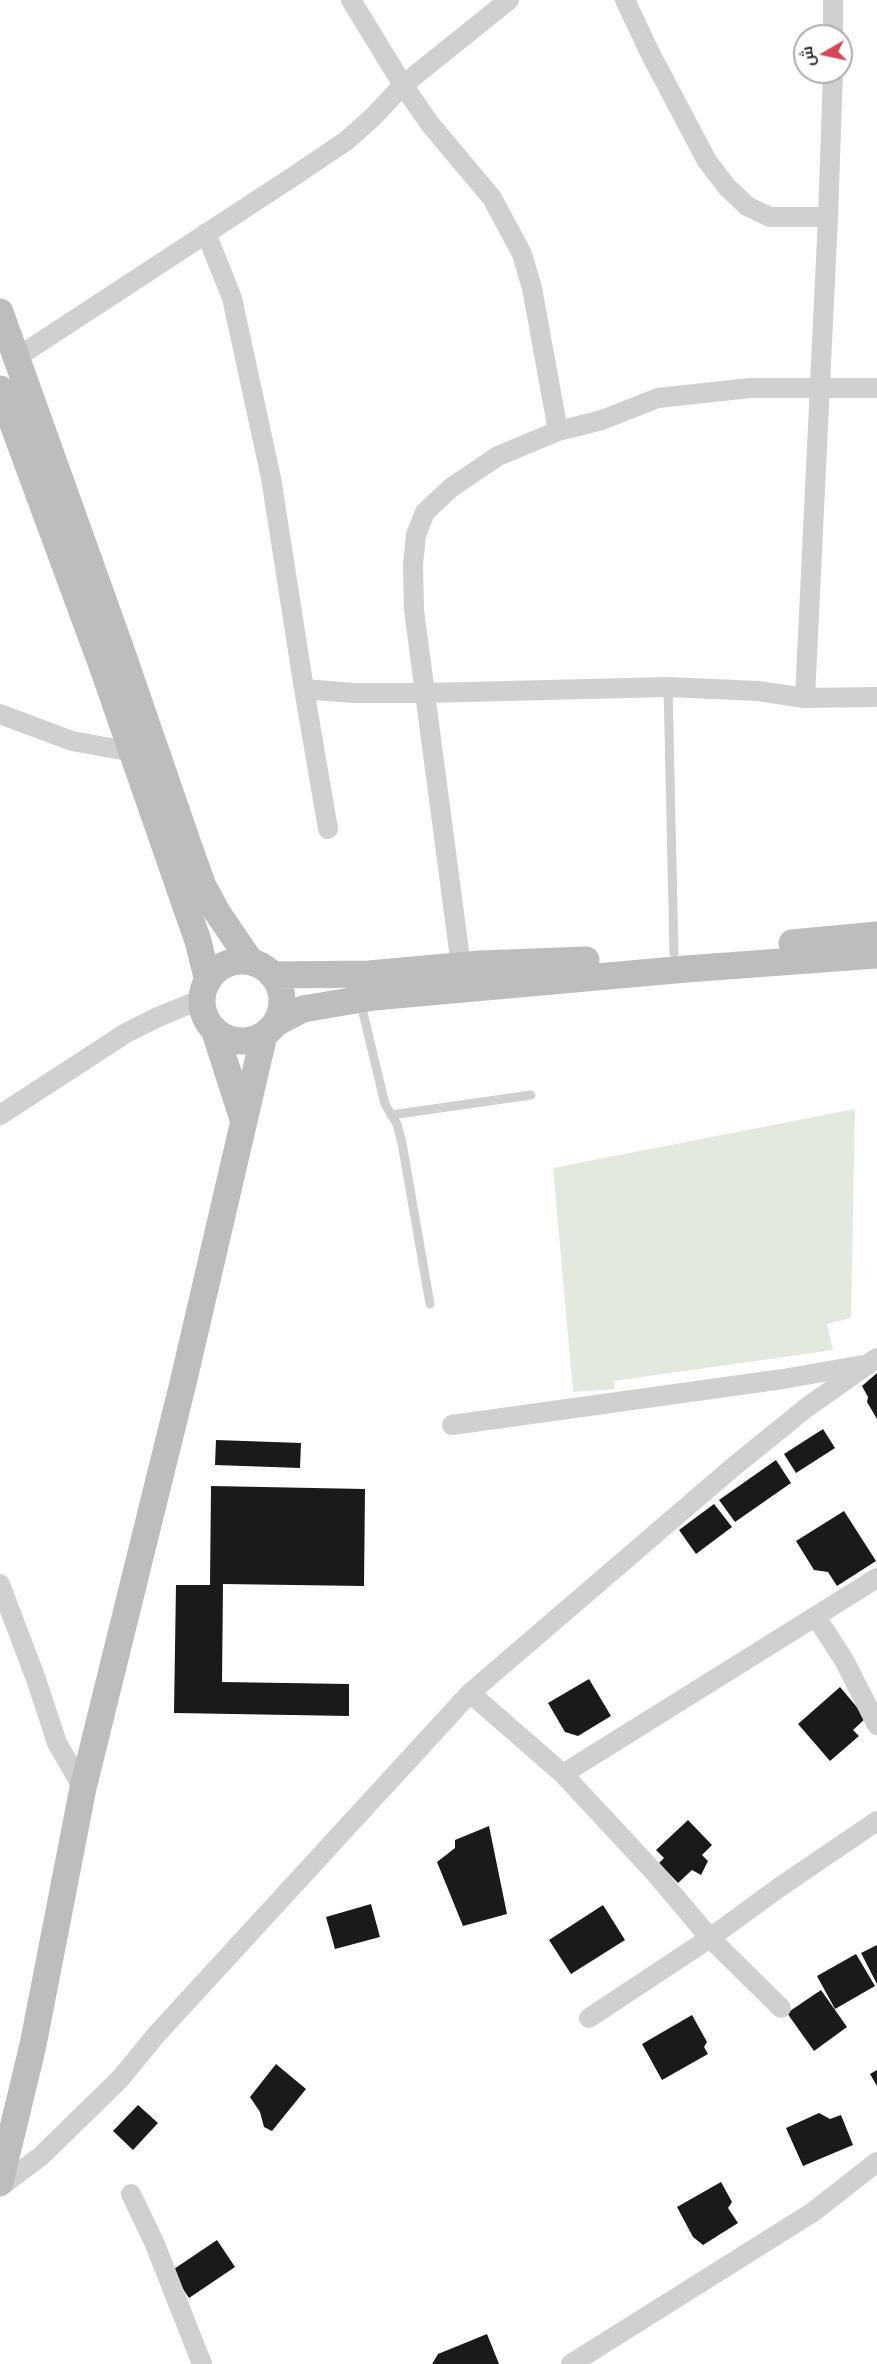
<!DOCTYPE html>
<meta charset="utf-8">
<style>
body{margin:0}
#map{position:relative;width:877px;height:2364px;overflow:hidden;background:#fff;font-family:Ubuntu,Cairo,sans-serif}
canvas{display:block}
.north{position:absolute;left:793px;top:24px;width:60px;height:60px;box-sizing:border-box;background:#fff;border:2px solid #adadad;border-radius:50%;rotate:261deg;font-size:16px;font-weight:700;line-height:24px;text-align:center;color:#333}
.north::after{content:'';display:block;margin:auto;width:21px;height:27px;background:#d64857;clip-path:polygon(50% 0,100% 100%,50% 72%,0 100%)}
</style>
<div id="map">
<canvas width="877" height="2364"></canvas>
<div class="north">ش</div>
</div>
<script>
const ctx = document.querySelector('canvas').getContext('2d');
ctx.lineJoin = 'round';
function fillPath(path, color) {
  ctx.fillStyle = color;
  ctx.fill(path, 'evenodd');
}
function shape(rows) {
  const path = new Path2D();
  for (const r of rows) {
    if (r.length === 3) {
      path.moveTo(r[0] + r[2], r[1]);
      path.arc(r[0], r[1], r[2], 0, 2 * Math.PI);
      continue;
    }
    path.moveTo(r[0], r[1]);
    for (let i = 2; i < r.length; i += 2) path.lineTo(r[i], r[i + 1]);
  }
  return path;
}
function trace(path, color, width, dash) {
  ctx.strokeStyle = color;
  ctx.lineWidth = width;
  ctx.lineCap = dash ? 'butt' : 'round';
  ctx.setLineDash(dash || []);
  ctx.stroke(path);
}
fillPath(shape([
 [855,1109,851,1318,827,1324,833,1350,614,1381,615,1389,573,1392,553,1168]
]), '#e3e9dd');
fillPath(shape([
 [877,1373,877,1419,867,1402,868,1397,862,1386],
 [823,1429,835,1448,796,1473,784,1454],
 [216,1440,301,1443,300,1468,215,1465],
 [776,1460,791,1483,735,1522,719,1500],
 [211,1486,365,1489,364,1586,223,1584,222,1682,349,1684,349,1716,174,1713,176,1585,210,1585],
 [714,1504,732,1527,696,1554,679,1530],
 [844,1511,876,1561,837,1586,828,1572,814,1570,796,1541],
 [589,1679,611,1716,578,1736,565,1732,548,1703],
 [840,1687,866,1718,853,1730,859,1736,830,1761,798,1724],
 [688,1820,712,1845,702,1855,708,1861,701,1875,692,1870,678,1883,659,1863,664,1858,656,1850],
 [489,1826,507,1914,463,1926,437,1862,455,1848,455,1840],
 [371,1904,380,1937,335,1949,326,1917],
 [603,1905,625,1940,571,1974,549,1940],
 [877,1945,877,1984,861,1953],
 [856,1954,875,1986,835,2009,817,1976],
 [821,1990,847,2027,814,2051,787,2013],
 [692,2015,707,2042,704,2047,708,2054,662,2080,642,2044],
 [276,2064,306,2089,272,2131,264,2127,260,2112,250,2097],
 [877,2070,877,2086,870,2074],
 [138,2105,158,2123,133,2150,113,2131],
 [819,2113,830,2119,841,2115,853,2145,803,2166,786,2128],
 [721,2182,732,2202,728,2208,738,2223,703,2245,693,2237,677,2207],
 [217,2240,235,2267,189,2298,171,2271],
 [487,2334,499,2364,432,2364,438,2354]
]), '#1a1a1a');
trace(shape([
 [668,687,674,953],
 [360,1000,385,1104,397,1124,402,1143,430,1304],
 [391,1115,531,1095]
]), '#d0d0d0', 9);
trace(shape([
 [509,0,403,85,430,124,492,198,522,254,532,288,558,431],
 [625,0,650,53,707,161,727,187,747,206,770,217,828,217],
 [833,0,833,36],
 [206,233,232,298,271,478,304,689,328,829],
 [16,358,288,180,346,141,373,117,403,85,351,0],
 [304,689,353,693,426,693,668,687,758,691,805,698,877,697],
 [805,698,828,217,833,72],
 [0,714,72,741,133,752],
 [461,966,414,610,413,565,416,535,425,512,452,487,498,456,558,431,602,420,658,398,750,388,877,388],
 [0,1115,126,1033,158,1017,202,999],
 [452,1425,783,1379,863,1365],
 [0,1584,36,1679,57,1743,83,1788],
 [816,1617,844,1660,877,1725],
 [470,1693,563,1774,655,1873,710,1938,781,2008],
 [563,1774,877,1578],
 [589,2018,710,1938,777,1889,877,1821],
 [0,2187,41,2156,120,2079,156,2035,470,1693,732,1468,806,1408,877,1358],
 [131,2194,154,2242,202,2364],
 [571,2364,813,2212,877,2162]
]), '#d0d0d0', 20);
trace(shape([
 [0,312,120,647,190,850,203,886,217,912,251,962],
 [0,389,103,668,198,941,208,981],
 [792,943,877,935],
 [242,1001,40],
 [272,975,369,974,480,964,586,960],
 [276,1023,303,1009,374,997,686,969,877,955],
 [214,1029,243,1119],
 [0,2182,33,2045,83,1788,183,1383,264,1035]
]), '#bdbdbd', 27);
</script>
